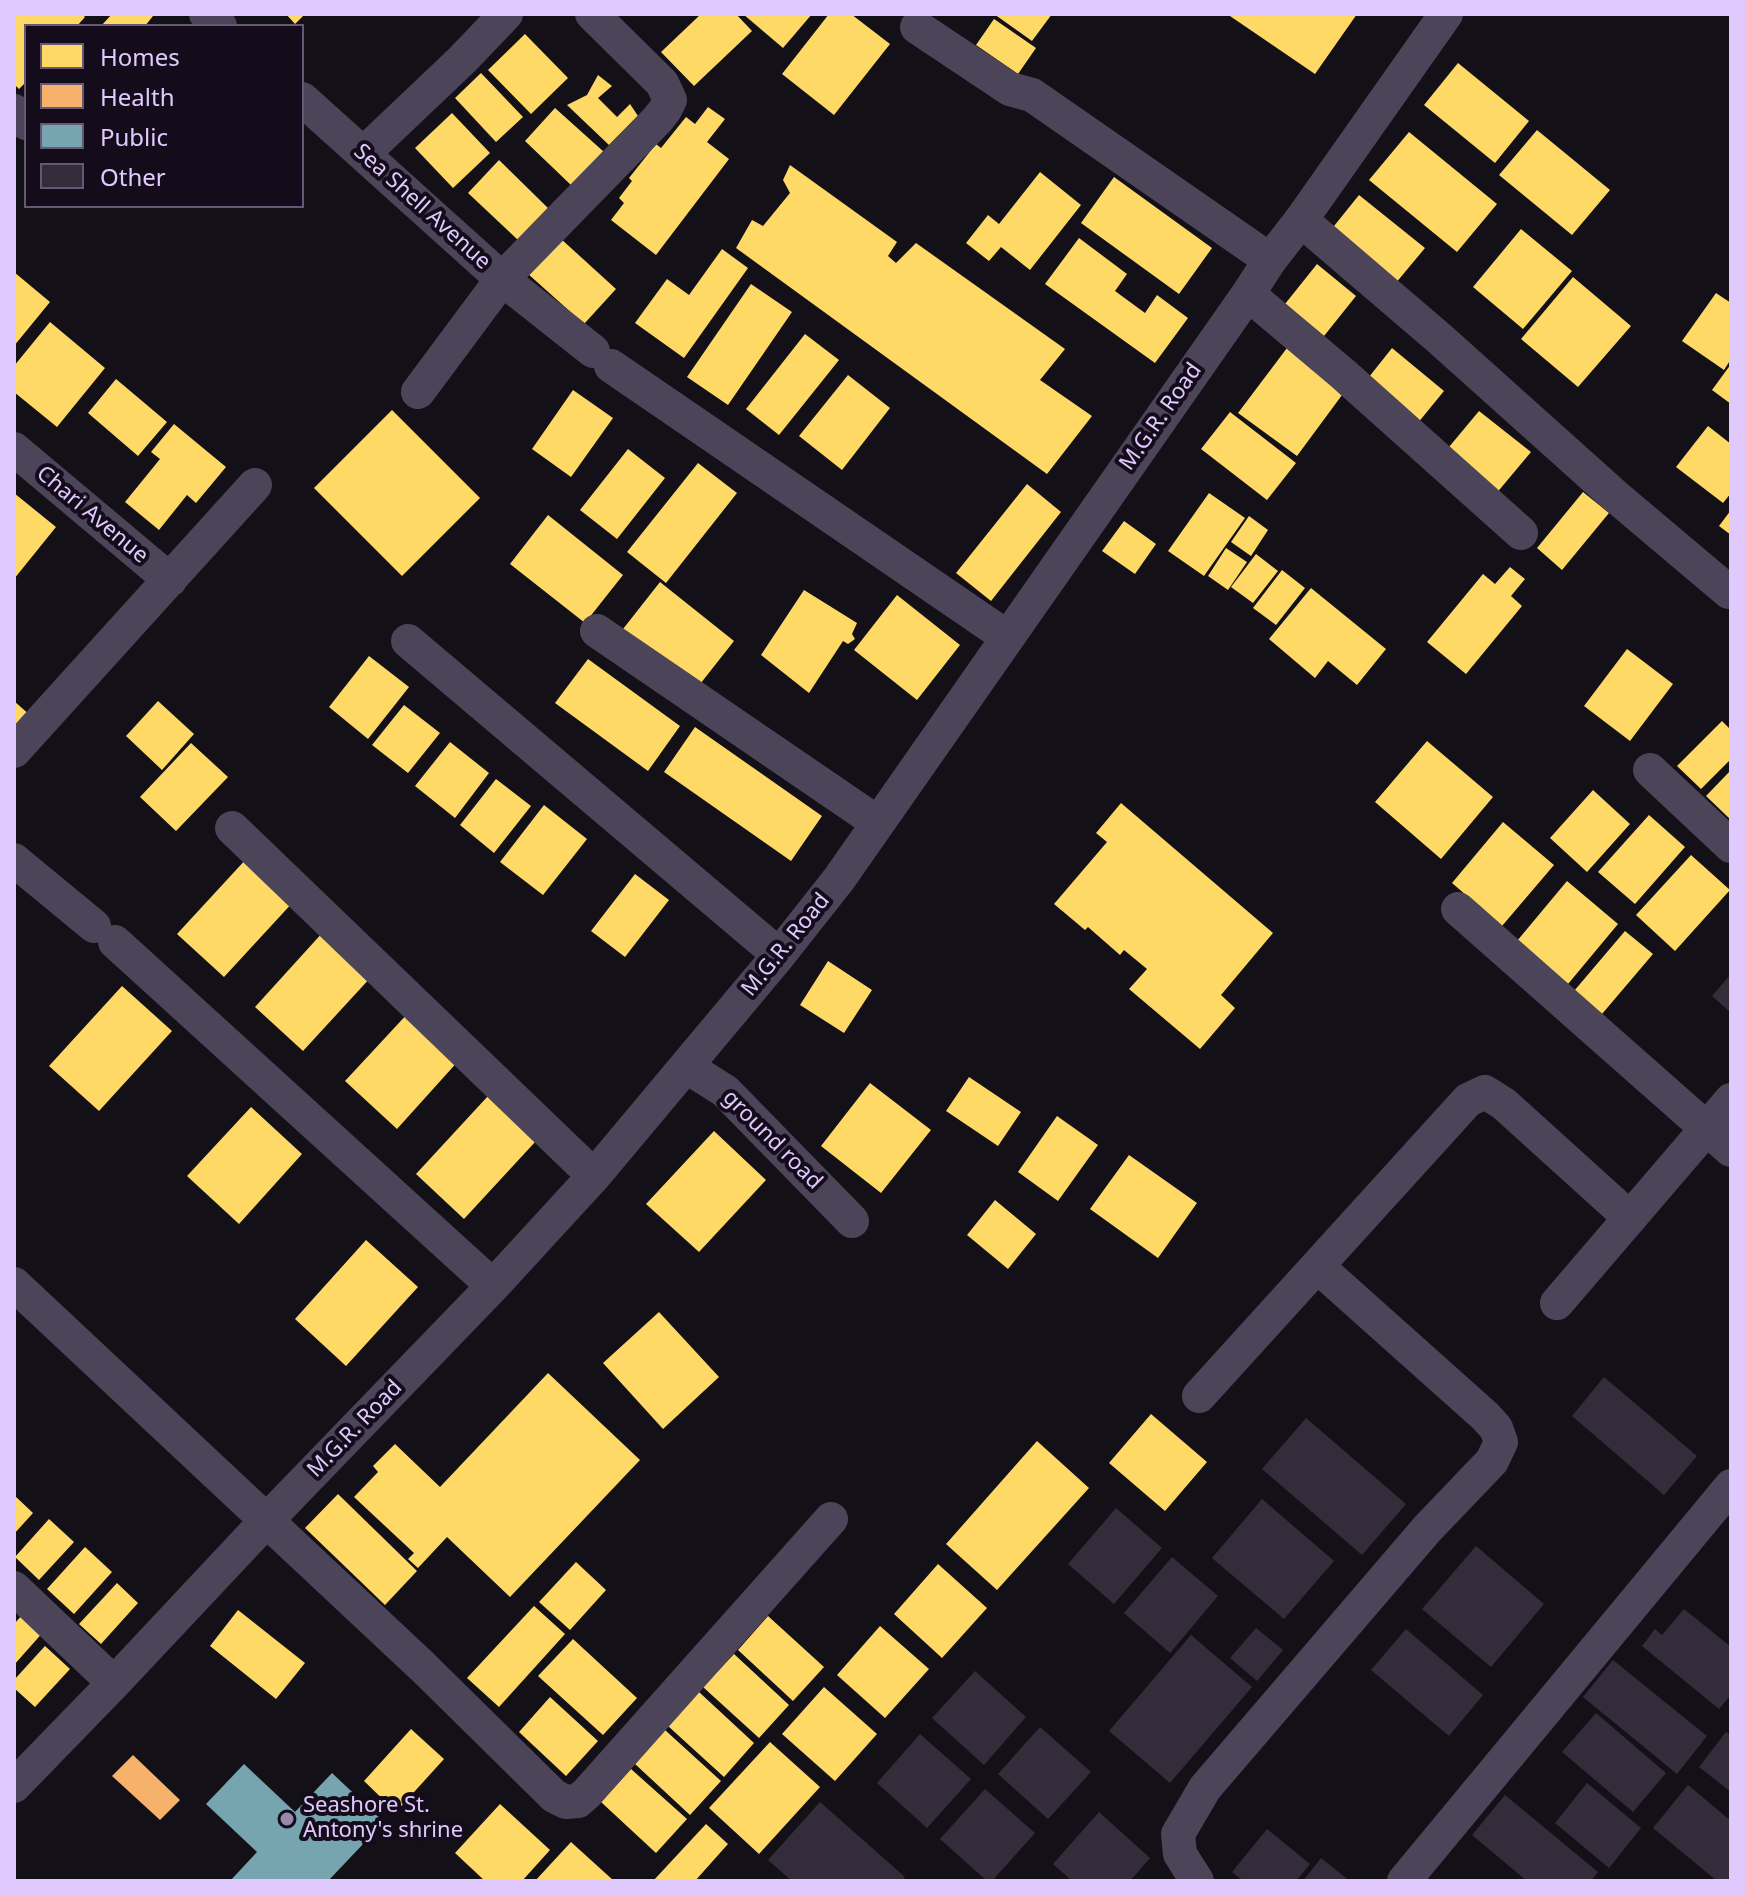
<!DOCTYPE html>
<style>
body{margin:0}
#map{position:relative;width:1745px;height:1895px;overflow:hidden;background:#141018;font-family:"Noto Sans",sans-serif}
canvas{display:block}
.frame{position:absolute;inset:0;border:16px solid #e0c9fc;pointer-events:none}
.legend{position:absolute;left:24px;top:24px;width:280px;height:184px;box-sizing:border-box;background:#140c1b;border:2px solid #665875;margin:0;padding:10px 14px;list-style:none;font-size:24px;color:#e0c9fc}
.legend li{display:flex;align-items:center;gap:16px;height:40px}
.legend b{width:40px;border:2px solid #665875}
</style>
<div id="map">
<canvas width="1745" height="1895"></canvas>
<div class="frame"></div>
<ul class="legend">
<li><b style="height:22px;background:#ffd966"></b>Homes</li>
<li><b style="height:22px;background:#f6b26b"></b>Health</li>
<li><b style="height:22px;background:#76a5af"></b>Public</li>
<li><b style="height:22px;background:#342c3a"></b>Other</li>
</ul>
</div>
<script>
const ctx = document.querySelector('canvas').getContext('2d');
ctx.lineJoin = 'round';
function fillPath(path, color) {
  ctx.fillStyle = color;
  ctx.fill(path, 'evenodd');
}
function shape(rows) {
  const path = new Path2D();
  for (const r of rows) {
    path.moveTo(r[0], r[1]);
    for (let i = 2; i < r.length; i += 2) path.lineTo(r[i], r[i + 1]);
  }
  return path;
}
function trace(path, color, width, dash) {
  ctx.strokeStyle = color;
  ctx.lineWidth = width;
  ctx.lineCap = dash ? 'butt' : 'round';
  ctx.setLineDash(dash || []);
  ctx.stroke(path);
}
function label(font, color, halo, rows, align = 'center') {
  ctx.font = font + ' "Noto Sans",sans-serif';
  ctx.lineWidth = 8;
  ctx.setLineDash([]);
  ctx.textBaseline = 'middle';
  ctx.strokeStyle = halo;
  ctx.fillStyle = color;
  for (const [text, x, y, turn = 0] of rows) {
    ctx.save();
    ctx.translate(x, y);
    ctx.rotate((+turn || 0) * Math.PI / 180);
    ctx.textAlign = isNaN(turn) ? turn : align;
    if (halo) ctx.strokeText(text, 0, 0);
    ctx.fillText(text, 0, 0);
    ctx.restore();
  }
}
fillPath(shape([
 [14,14,82,14,85,17,77,26,26,26,26,82,19,89,14,84],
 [112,14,151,14,153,16,145,26,101,26],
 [286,14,305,14,295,24],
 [701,14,736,14,752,31,694,86,661,52],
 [743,14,812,14,783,48],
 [829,14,851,14,890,44,834,115,782,74],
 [994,14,1052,14,1032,41],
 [1227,14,1357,14,1315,74],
 [994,19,1036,48,1018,74,976,45],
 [525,34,568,78,531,114,488,70],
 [1458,63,1529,121,1495,163,1424,105],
 [481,73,523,117,496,142,455,98],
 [598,75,612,86,598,98,617,117,630,104,638,116,609,145,567,105,587,95],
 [708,107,725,119,707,142,729,159,656,255,611,220,624,203,619,198,632,181,629,178,656,144,661,148,686,117,695,124],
 [555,108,604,152,572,186,525,141],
 [452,113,490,153,453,188,415,148],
 [1537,130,1610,190,1572,235,1499,175],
 [1409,132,1497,204,1457,252,1369,180],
 [499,160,548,208,518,240,468,193],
 [790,165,897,242,888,256,896,263,916,243,1065,349,1040,380,1092,416,1047,474,736,248,752,220,763,226,790,193,783,180],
 [1040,172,1081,205,1030,270,1001,247,989,261,966,243,988,215,999,224],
 [1114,177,1212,248,1179,294,1081,223],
 [1359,195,1425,248,1395,284,1330,231],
 [1521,229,1572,271,1523,329,1473,287],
 [560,238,616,289,584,324,527,273],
 [1079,238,1127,274,1115,291,1145,313,1157,295,1188,318,1155,363,1045,284],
 [722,249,748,268,684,358,635,323,667,279,689,295],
 [1317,264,1356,296,1324,336,1285,304],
 [14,272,50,302,14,346],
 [1573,277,1631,326,1578,387,1521,339],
 [751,284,792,312,728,405,687,377],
 [1716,293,1731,303,1731,359,1724,370,1682,341],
 [50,322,105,368,57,427,14,392,14,366],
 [805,334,839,360,779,435,746,409],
 [1287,348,1345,391,1297,456,1238,413],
 [1392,348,1444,391,1417,424,1365,382],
 [1731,364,1731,404,1712,390],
 [848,375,890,408,842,470,799,436],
 [116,379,167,422,138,456,88,413],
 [573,390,613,418,571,477,532,449],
 [392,410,480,498,402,576,314,488],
 [1479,411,1531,452,1495,495,1444,453],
 [1230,412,1296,463,1267,500,1201,449],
 [174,424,226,467,196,503,187,495,159,530,125,502,160,459,151,452],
 [1708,426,1731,444,1731,493,1723,503,1676,467],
 [628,449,665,478,617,539,580,510],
 [698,463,737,493,666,583,627,552],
 [1027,484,1061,512,991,601,956,573],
 [1583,492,1609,513,1562,570,1537,548],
 [14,493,56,527,14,579],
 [1209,493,1245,518,1204,576,1168,551],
 [1731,510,1731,535,1719,526],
 [548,515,623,575,585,623,510,564],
 [1249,516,1268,530,1251,556,1231,542],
 [1124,521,1156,544,1135,574,1102,551],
 [1226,548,1247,562,1228,590,1208,576],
 [1256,554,1278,571,1253,603,1231,587],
 [1510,567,1525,579,1511,596,1522,606,1466,674,1427,642,1483,574,1495,584],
 [1282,570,1305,588,1276,625,1253,608],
 [660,582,734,641,697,688,623,629],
 [1311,588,1386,649,1357,685,1328,661,1315,678,1269,639],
 [804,590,857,623,852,634,855,639,848,644,843,641,809,693,761,655],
 [897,595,960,645,917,700,854,650],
 [1627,649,1673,684,1630,741,1584,706],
 [369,656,409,687,368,739,329,707],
 [588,659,680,726,648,771,555,703],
 [14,701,31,716,14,736],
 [158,701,194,734,162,770,126,736],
 [404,705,440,733,408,773,372,745],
 [1722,721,1731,730,1731,759,1701,789,1677,766],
 [695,727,822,816,791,861,664,772],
 [1427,741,1493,797,1441,859,1375,802],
 [450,742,489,773,455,818,415,786],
 [191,743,228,777,176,831,140,797],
 [1731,770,1731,820,1706,796],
 [496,779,531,806,494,853,460,825],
 [1593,790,1630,824,1587,872,1550,838],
 [1121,803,1273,933,1221,995,1235,1008,1200,1049,1129,989,1147,969,1124,950,1120,955,1088,927,1085,930,1054,904,1107,842,1096,833],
 [544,805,587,839,543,895,500,862],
 [1649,815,1685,847,1635,904,1598,872],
 [1503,822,1554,865,1502,926,1452,883],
 [1691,855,1730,890,1675,951,1636,915],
 [248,857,295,900,224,977,177,934],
 [635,874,669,900,625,957,591,931],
 [1567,881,1618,924,1568,984,1517,941],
 [324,931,372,976,303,1051,255,1007],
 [1625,931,1653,954,1602,1014,1574,991],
 [828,961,872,990,844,1033,800,1005],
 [122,986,172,1031,99,1111,49,1066],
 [410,1011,461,1058,397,1129,345,1081],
 [969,1077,1021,1112,998,1146,946,1111],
 [870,1083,931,1130,881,1193,821,1146],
 [488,1096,536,1141,464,1219,416,1174],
 [251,1107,302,1154,239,1224,187,1176],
 [1057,1116,1098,1145,1058,1201,1018,1172],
 [714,1131,766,1180,699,1252,646,1204],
 [1129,1155,1197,1203,1158,1258,1090,1209],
 [995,1200,1036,1234,1008,1269,967,1235],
 [366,1240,418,1287,346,1366,295,1319],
 [659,1312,719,1377,663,1429,603,1363],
 [548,1373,640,1460,510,1597,447,1537,418,1568,408,1559,414,1553,354,1497,378,1472,373,1466,395,1444,440,1487],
 [1151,1414,1207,1462,1165,1511,1109,1463],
 [1037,1441,1089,1488,997,1590,946,1544],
 [338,1494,417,1571,385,1605,305,1528],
 [14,1495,33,1513,14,1534],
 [49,1519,74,1542,39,1580,15,1557],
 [85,1547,112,1572,74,1614,47,1589],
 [576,1562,606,1590,570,1630,539,1602],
 [938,1564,987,1608,942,1658,894,1614],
 [117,1583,138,1603,101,1644,79,1624],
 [534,1606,565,1634,499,1707,467,1678],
 [238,1610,305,1663,276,1699,210,1646],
 [25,1612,45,1630,14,1665,14,1624],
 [768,1616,824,1667,793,1701,738,1650],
 [880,1626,929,1669,885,1718,837,1675],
 [573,1639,637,1698,603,1735,538,1676],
 [45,1646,70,1669,35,1707,14,1688,14,1680],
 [734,1654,789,1705,759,1738,703,1687],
 [824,1687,877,1734,835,1781,782,1734],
 [699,1692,754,1743,724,1777,668,1726],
 [550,1697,598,1741,566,1776,519,1732],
 [411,1729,444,1759,396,1812,364,1781],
 [665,1730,721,1781,690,1815,635,1764],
 [770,1742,820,1787,759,1854,709,1808],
 [631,1769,687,1819,656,1853,601,1802],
 [500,1804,550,1850,522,1881,485,1881,455,1853],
 [706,1824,728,1844,695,1881,653,1881],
 [571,1842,614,1881,535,1881]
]), '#ffd966');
fillPath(shape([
 [133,1755,180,1800,160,1820,112,1776]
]), '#f6b26b');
fillPath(shape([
 [244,1764,295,1812,332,1773,384,1822,328,1881,230,1881,257,1852,206,1804]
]), '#76a5af');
fillPath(shape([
 [1731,974,1731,1013,1712,996],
 [1604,1377,1697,1456,1664,1495,1572,1416],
 [1306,1418,1406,1504,1362,1555,1262,1469],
 [1262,1499,1334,1561,1284,1619,1212,1558],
 [1116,1508,1162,1548,1114,1604,1068,1564],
 [1476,1546,1544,1604,1491,1667,1422,1609],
 [1172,1557,1218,1596,1170,1653,1124,1613],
 [1684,1609,1731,1647,1731,1695,1719,1709,1642,1646,1655,1629,1662,1635],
 [1256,1628,1283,1650,1257,1681,1230,1658],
 [1406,1629,1483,1695,1449,1736,1371,1670],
 [1191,1635,1252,1687,1170,1783,1109,1731],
 [1613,1660,1707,1736,1677,1774,1583,1697],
 [975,1671,1026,1717,984,1765,932,1718],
 [1596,1713,1666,1773,1633,1812,1562,1752],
 [1040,1727,1091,1772,1048,1819,998,1774],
 [1726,1732,1731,1736,1731,1792,1699,1767],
 [920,1734,971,1779,927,1828,877,1783],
 [1587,1783,1641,1828,1609,1868,1555,1823],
 [1688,1785,1731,1821,1731,1881,1717,1881,1653,1828],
 [985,1789,1035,1833,992,1881,987,1881,940,1839],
 [1505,1795,1598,1872,1591,1881,1527,1881,1472,1835],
 [820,1802,905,1877,902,1881,792,1881,768,1860],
 [1099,1812,1150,1858,1130,1881,1072,1881,1053,1864],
 [1267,1829,1310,1864,1296,1881,1243,1881,1232,1872],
 [1321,1858,1350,1881,1303,1881]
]), '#342c3a');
trace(shape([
 [206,14,220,26],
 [917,27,1010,89,1032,95,1270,260],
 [302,99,502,279,657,120,665,110,670,100,662,83,592,14],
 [14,111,26,123],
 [363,154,462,60,506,14],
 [1301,220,1440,339,1614,495,1729,592],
 [1248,294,1343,374,1521,533],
 [611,366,1007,637],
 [418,392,502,279,593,351],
 [14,449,170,580],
 [597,631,878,823],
 [408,641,779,955],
 [14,751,255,485],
 [1650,770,1731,846],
 [232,828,594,1176],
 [14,860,94,926],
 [1458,909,1731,1150],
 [115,942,493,1286],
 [687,1067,725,1091,852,1221],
 [14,1284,423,1667,554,1796,566,1802,578,1801,587,1793,831,1519],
 [1557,1303,1731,1100],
 [1199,1396,1468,1100,1485,1092,1504,1104,1630,1218],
 [14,1588,114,1683],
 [14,1786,114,1683,267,1520,493,1286,594,1176,779,955,839,879,1248,294,1270,260,1301,220,1446,14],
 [1197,1881,1180,1854,1178,1834,1205,1788,1427,1529,1492,1461,1501,1442,1496,1428,1485,1416,1317,1266],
 [1404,1881,1731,1486]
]), '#4c4559', 34);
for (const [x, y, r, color] of [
 [287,1819,8,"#9988ac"]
]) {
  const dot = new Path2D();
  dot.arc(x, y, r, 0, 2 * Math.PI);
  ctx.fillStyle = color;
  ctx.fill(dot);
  trace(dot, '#140c1b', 3);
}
label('22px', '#e0c9fc', '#140c1b', [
 ["Sea Shell Avenue",422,207,42],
 ["M.G.R. Road",1161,417,-55],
 ["Chari Avenue",92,515,40],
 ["M.G.R. Road",786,945,-51],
 ["ground road",772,1140,45],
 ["M.G.R. Road",355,1429,-46]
]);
label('22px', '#e0c9fc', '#140c1b', [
 ["Seashore St.",303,1806],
 ["Antony's shrine",303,1831]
], 'left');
</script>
